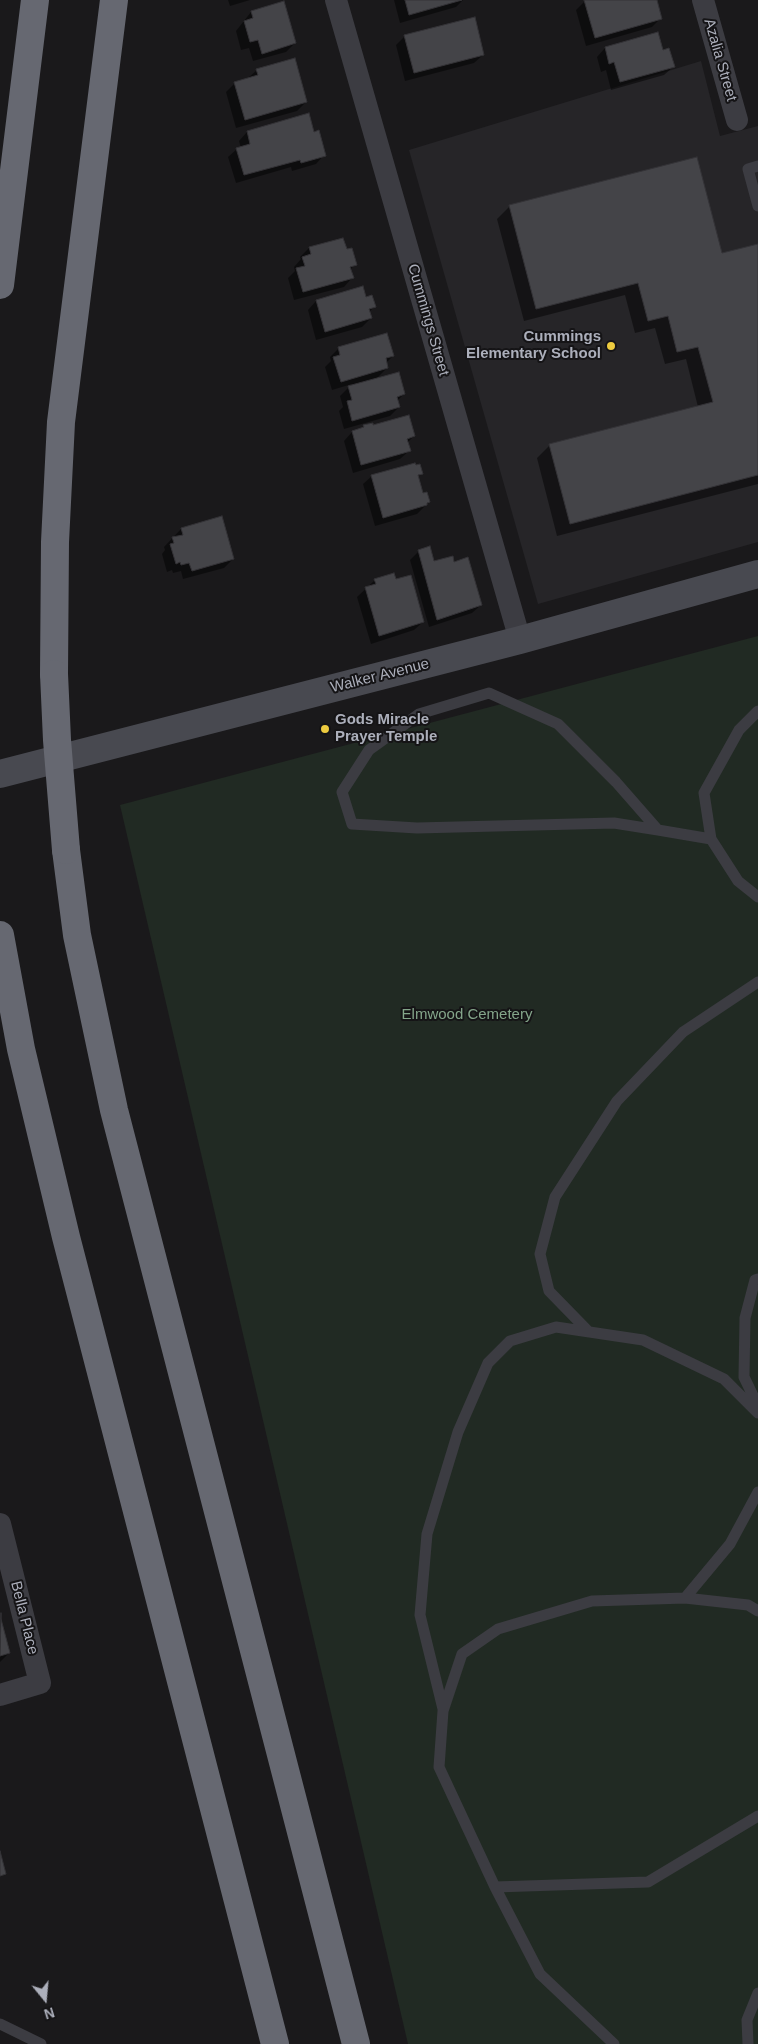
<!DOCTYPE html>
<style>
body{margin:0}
#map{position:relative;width:758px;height:2044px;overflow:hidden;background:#1a191b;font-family:Helvetica,sans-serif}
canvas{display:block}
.north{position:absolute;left:20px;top:1974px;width:50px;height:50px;-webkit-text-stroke:4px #151416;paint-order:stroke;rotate:163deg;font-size:14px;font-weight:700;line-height:20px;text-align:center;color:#acafbb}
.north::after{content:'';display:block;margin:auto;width:18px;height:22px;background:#acafbb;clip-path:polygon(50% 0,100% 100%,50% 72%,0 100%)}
</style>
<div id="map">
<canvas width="758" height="2044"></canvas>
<div class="north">N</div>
</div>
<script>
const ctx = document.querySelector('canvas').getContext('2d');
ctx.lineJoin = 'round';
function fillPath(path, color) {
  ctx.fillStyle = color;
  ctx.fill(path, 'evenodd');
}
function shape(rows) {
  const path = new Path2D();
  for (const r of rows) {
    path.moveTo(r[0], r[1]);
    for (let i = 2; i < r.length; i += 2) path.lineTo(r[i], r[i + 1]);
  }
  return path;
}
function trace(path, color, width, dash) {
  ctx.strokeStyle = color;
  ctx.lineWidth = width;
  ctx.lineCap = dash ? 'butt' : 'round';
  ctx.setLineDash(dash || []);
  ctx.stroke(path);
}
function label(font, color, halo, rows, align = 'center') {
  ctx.font = font + ' Helvetica,sans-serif';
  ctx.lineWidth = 4;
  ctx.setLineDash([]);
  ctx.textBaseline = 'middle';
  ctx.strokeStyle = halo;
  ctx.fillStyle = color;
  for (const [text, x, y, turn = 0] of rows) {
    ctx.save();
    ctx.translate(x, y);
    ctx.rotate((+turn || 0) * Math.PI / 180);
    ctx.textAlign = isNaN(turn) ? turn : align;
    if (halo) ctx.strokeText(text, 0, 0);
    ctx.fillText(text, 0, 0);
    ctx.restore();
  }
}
fillPath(shape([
 [701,61,720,136,758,126,758,542,538,604,409,150]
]), '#262528');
fillPath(shape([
 [758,636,758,2044,408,2044,120,805]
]), '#212a23');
fillPath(shape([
 [228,0,250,0,230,6],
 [394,0,463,0,456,7,400,23],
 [589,0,655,0,660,19,652,27,586,46,576,10,585,1],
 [251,12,295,43,286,52,253,61,249,48,241,50,236,31],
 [405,36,483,55,474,63,405,81,396,45],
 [605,48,663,52,673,67,664,75,611,90,606,70,601,72,597,57],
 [257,70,306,102,297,111,236,128,226,92,235,83,248,78],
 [247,132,314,133,324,155,316,164,292,171,291,167,236,183,228,157,237,149,241,148,239,141],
 [510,206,721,254,758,245,758,484,557,536,537,458,550,445,698,407,686,359,665,364,655,328,635,333,625,295,524,321,497,219],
 [343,239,346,251,355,264,350,270,352,278,344,287,294,300,288,278,295,271,294,267,301,259,300,257,309,248],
 [362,288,365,298,374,307,369,312,371,318,362,327,316,340,308,310,316,301],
 [339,348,393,356,386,363,387,368,375,380,404,394,397,401,399,407,390,416,344,429,339,411,343,407,340,396,352,384,332,390,325,367,331,361,330,357],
 [372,424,373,426,414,436,407,443,409,451,400,459,353,473,344,441,352,432],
 [421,474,417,477,422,495,429,502,417,514,375,526,363,484,372,476],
 [221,518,233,559,224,568,183,579,181,571,173,573,172,570,167,572,162,554,165,550,164,547,181,529],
 [419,551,434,562,453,563,481,605,472,613,429,627,410,560],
 [375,580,423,622,414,630,371,644,357,597],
 [0,1622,9,1653,0,1662]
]), '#0007');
const building = shape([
 [405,0,462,0,409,15,405,0],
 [584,0,657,0,662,19,595,38,584,0],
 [284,1,296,43,262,54,258,40,250,42,244,21,253,18,251,11,284,1],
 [475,17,484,55,414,73,404,35,475,17],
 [658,32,663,50,669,48,675,67,620,82,614,62,609,64,605,47,658,32],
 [295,58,307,102,245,120,234,82,258,75,256,69,295,58],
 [309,113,314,132,319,130,326,156,301,163,300,160,244,175,236,148,250,144,247,131,309,113],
 [697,157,722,253,758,244,758,475,570,524,549,444,713,402,698,347,677,352,668,316,648,321,638,283,536,309,509,205,697,157],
 [343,238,347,249,352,248,357,265,350,267,354,278,303,292,296,268,305,266,302,257,311,254,309,247,343,238],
 [363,286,366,297,372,295,376,307,369,309,372,318,325,332,316,300,363,286],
 [387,333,394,356,386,358,388,368,341,382,333,357,340,355,338,347,387,333],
 [399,372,405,394,397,397,400,407,352,421,347,401,352,400,348,386,399,372],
 [409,415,415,436,407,439,411,451,361,465,352,431,364,427,363,425,373,423,373,425,409,415],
 [415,463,416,465,420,464,423,474,418,475,423,493,427,492,430,502,427,503,427,505,383,518,371,475,415,463],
 [222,516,234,559,192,571,189,563,181,565,180,562,176,564,170,544,174,543,172,537,183,535,181,528,222,516],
 [430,546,434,561,453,556,454,562,468,557,482,605,437,620,418,550,430,546],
 [394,573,396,579,411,575,424,622,379,636,365,587,376,584,374,579,394,573],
 [1,1613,1,1619,10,1653,0,1656,1,1613],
 [0,1851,6,1874,0,1876,0,1851]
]);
fillPath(building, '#444448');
trace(building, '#343337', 1);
trace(shape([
 [758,166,748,169,758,206],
 [758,711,739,730,704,793,711,839,738,881,758,897],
 [658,830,616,782,558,724,489,693,419,714,369,750,342,792,352,824,417,828,614,823,658,830,711,839],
 [758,1279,755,1280,745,1318,744,1377,758,1406],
 [589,1332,549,1291,540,1254,555,1197,617,1101,683,1032,758,982],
 [685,1598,730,1544,758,1492],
 [443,1709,420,1615,427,1534,458,1432,488,1363,510,1341,556,1327,643,1340,724,1379,758,1413],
 [495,1887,648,1882,758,1816],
 [0,2024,41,2044],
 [614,2044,540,1974,495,1887,439,1767,443,1711,462,1654,498,1629,592,1601,685,1598,748,1605,758,1611],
 [748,2044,747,2020,758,1993]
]), '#3c3c42', 11);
trace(shape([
 [336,0,520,640],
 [703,0,737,120],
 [0,1524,40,1683,0,1695]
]), '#3c3c42', 22);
trace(shape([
 [0,774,520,640,758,574]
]), '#484950', 28);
trace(shape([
 [0,285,35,0],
 [54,674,55,542,61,422,114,0],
 [66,850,77,935,114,1110,356,2044],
 [0,935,21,1049,66,1237,275,2044]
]), '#666871', 28);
trace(shape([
 [54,674,57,740,66,850]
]), '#666871', 28);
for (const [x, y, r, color] of [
 [611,346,5,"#edcb3f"],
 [325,729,5,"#edcb3f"]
]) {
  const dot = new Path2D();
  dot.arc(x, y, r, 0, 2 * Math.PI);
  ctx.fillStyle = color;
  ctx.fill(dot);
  trace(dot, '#151416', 2);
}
label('15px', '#acafbb', '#151416', [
 ["Azalia Street",720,60,74],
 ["Cummings Street",428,320,74],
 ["Walker Avenue",380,676,-14],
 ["Bella Place",24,1618,76]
]);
label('bold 15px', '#acafbb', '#151416', [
 ["Cummings",601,337],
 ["Elementary School",601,354],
 ["Gods Miracle",335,720,"left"],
 ["Prayer Temple",335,737,"left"]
], 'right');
label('15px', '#84a58a', '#151416', [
 ["Elmwood Cemetery",467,1015]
]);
</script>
